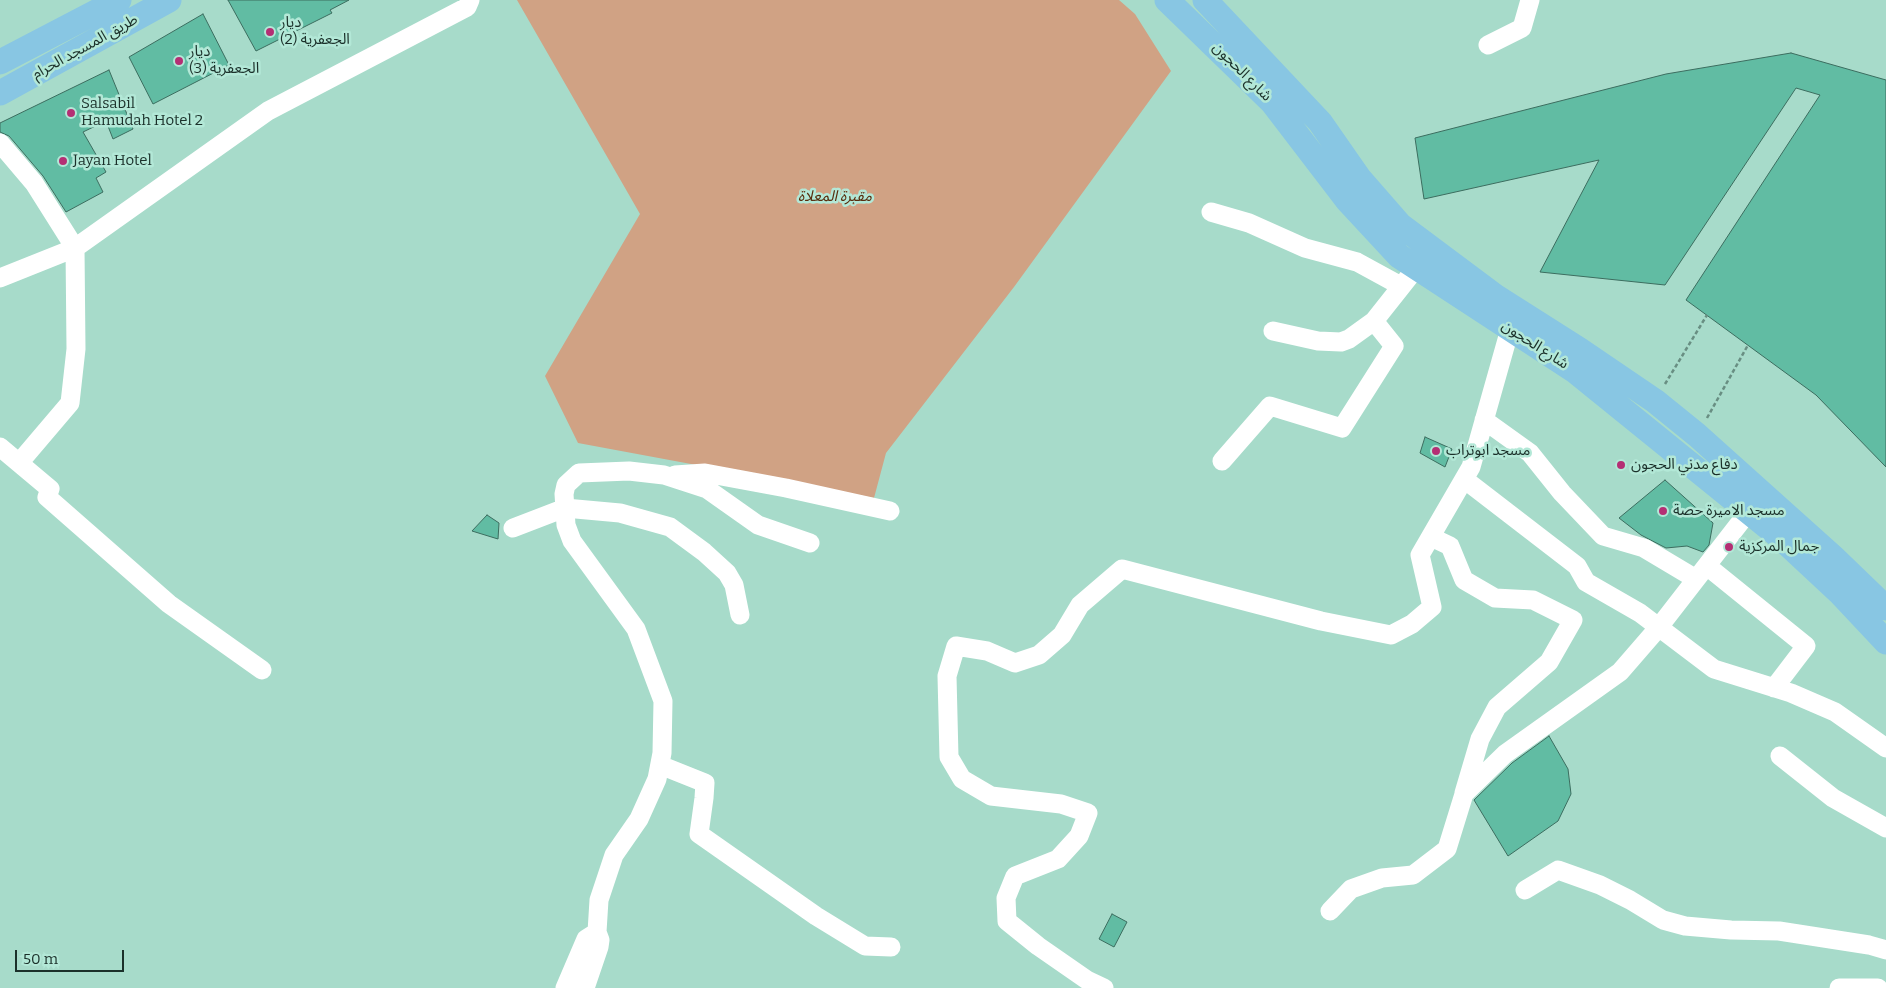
<!DOCTYPE html>
<meta charset="utf-8">
<style>
body{margin:0}
#map{position:relative;width:1886px;height:988px;overflow:hidden;background:#a7dbca;font-family:Bitter,serif}
canvas{display:block}
.scale{position:absolute;left:15px;top:950px;width:109px;height:22px;box-sizing:border-box;border:2px solid #1b302a;border-top:0;padding-left:6px;font-size:15px;line-height:18px;white-space:nowrap;color:#1b302a;-webkit-text-stroke:4px #b3e8d7;paint-order:stroke}
</style>
<div id="map">
<canvas width="1886" height="988"></canvas>
<div class="scale">50 m</div>
</div>
<script>
const ctx = document.querySelector('canvas').getContext('2d');
ctx.lineJoin = 'round';
function fillPath(path, color) {
  ctx.fillStyle = color;
  ctx.fill(path, 'evenodd');
}
function shape(rows) {
  const path = new Path2D();
  for (const r of rows) {
    path.moveTo(r[0], r[1]);
    for (let i = 2; i < r.length; i += 2) path.lineTo(r[i], r[i + 1]);
  }
  return path;
}
function trace(path, color, width, dash) {
  ctx.strokeStyle = color;
  ctx.lineWidth = width;
  ctx.lineCap = dash ? 'butt' : 'round';
  ctx.setLineDash(dash || []);
  ctx.stroke(path);
}
function label(font, color, halo, rows, align = 'center') {
  ctx.font = font + ' Bitter,"Noto Sans Arabic",serif';
  ctx.lineWidth = 5;
  ctx.setLineDash([]);
  ctx.textBaseline = 'middle';
  ctx.strokeStyle = halo;
  ctx.fillStyle = color;
  for (const [text, x, y, turn = 0] of rows) {
    ctx.save();
    ctx.translate(x, y);
    ctx.rotate((+turn || 0) * Math.PI / 180);
    ctx.textAlign = isNaN(turn) ? turn : align;
    if (halo) ctx.strokeText(text, 0, 0);
    ctx.fillText(text, 0, 0);
    ctx.restore();
  }
}
fillPath(shape([
 [517,0,1119,0,1135,14,1171,71,1014,287,886,453,874,498,578,443,545,376,640,214]
]), '#d0a284');
const building = shape([
 [228,0,349,0,330,10,332,13,256,51,228,0],
 [203,14,229,65,153,104,129,57,203,14],
 [1791,53,1886,80,1886,467,1816,395,1686,300,1820,95,1796,88,1665,285,1540,272,1599,160,1424,199,1415,138,1666,74,1791,53],
 [109,70,133,129,113,139,106,121,83,132,106,172,96,178,103,192,66,212,43,176,9,136,0,132,0,123,109,70],
 [1425,437,1452,449,1445,467,1420,453,1425,437],
 [1665,480,1713,523,1709,545,1703,552,1687,546,1666,548,1641,535,1619,518,1665,480],
 [487,515,499,523,498,539,472,531,487,515],
 [1549,736,1568,769,1571,794,1558,821,1508,856,1474,800,1512,763,1549,736],
 [1112,914,1127,922,1114,947,1099,939,1112,914]
]);
fillPath(building, '#61bca3');
trace(building, '#3c6d5f', 1);
trace(shape([
 [1665,384,1707,315],
 [1707,418,1748,345]
]), '#688e82', 2.5, [4, 2.5]);
trace(shape([
 [1488,45,1522,28,1530,0],
 [0,143,34,183,75,248,76,349,70,403,19,463],
 [1211,212,1249,223,1305,248,1357,262,1401,286],
 [0,278,75,248,268,111,467,7,470,0],
 [1273,331,1318,341,1341,342,1349,339,1374,321],
 [1484,420,1530,453,1562,493,1603,536,1644,548,1696,579],
 [0,447,50,489,47,497,169,604,262,670],
 [1222,461,1270,406,1342,428,1394,346,1374,321,1416,268],
 [675,475,705,473,786,488,890,511],
 [1464,479,1577,566,1586,582,1640,613,1714,669,1791,693,1835,712,1886,748],
 [513,528,565,508,620,513,670,527,704,552,727,573,734,585,740,615],
 [1431,537,1450,546,1464,580,1495,598,1533,600,1573,620,1549,662,1497,707,1480,739,1464,793],
 [1707,566,1806,646,1774,688],
 [1780,756,1833,798,1886,828],
 [660,765,705,783,704,798,699,834,816,916,865,946,891,947],
 [1525,890,1558,870,1600,885,1630,900,1663,920,1685,926,1731,930,1779,931,1869,945,1886,950],
 [1330,911,1351,889,1382,878,1413,875,1447,849,1464,794,1505,754,1620,672,1659,627,1749,511],
 [597,932,599,900,614,855,639,819,657,779,662,753,663,701,636,629,572,541,566,525,564,494,566,485,579,473,629,471,664,475,707,489,758,525,810,543],
 [565,988,586,939,597,932,600,940,599,947,585,988],
 [1104,988,1087,980,1038,946,1007,921,1006,898,1015,876,1058,859,1079,836,1088,813,1061,804,991,796,962,779,949,757,947,676,956,646,987,651,1015,663,1039,655,1062,635,1080,605,1122,569,1321,621,1391,635,1412,624,1432,607,1420,555,1471,467,1510,329],
 [1839,988,1878,988]
]), '#fff', 19);
trace(shape([
 [1167,0,1272,102,1347,200,1399,256,1575,371,1780,537,1839,592,1886,642],
 [1205,0,1320,122,1359,178,1400,225,1495,296,1580,350,1655,401,1697,435,1833,557,1886,608],
 [0,62,119,0],
 [0,93,169,0]
]), '#88c6e3', 25);
for (const [x, y, r, color] of [
 [270,32,5,"#b42f74"],
 [179,61,5,"#b42f74"],
 [71,113,5,"#b42f74"],
 [63,161,5,"#b42f74"],
 [1436,451,5,"#b42f74"],
 [1621,465,5,"#b42f74"],
 [1663,511,5,"#b42f74"],
 [1729,547,5,"#b42f74"]
]) {
  const dot = new Path2D();
  dot.arc(x, y, r, 0, 2 * Math.PI);
  ctx.fillStyle = color;
  ctx.fill(dot);
  trace(dot, '#b3e8d7', 2);
}
label('15px', '#1b302a', '#b3e8d7', [
 ["ديار",280,23],
 ["الجعفرية (2)",280,40],
 ["ديار",189,52],
 ["الجعفرية (3)",189,69],
 ["Salsabil",81,104],
 ["Hamudah Hotel 2",81,121],
 ["Jayan Hotel",73,161],
 ["مسجد ابوتراب",1446,451],
 ["دفاع مدني الحجون",1631,465],
 ["مسجد الاميرة حصة",1673,511],
 ["جمال المركزية",1739,547]
], 'left');
label('15px', '#1b302a', '#b3e8d7', [
 ["طريق المسجد الحرام",85,47,-29],
 ["شارع الحجون",1242,72,45],
 ["شارع الحجون",1535,345,33]
]);
label('italic 15px', '#572d0d', '#b3e8d7', [
 ["مقبرة المعلاة",835,197]
]);
</script>
